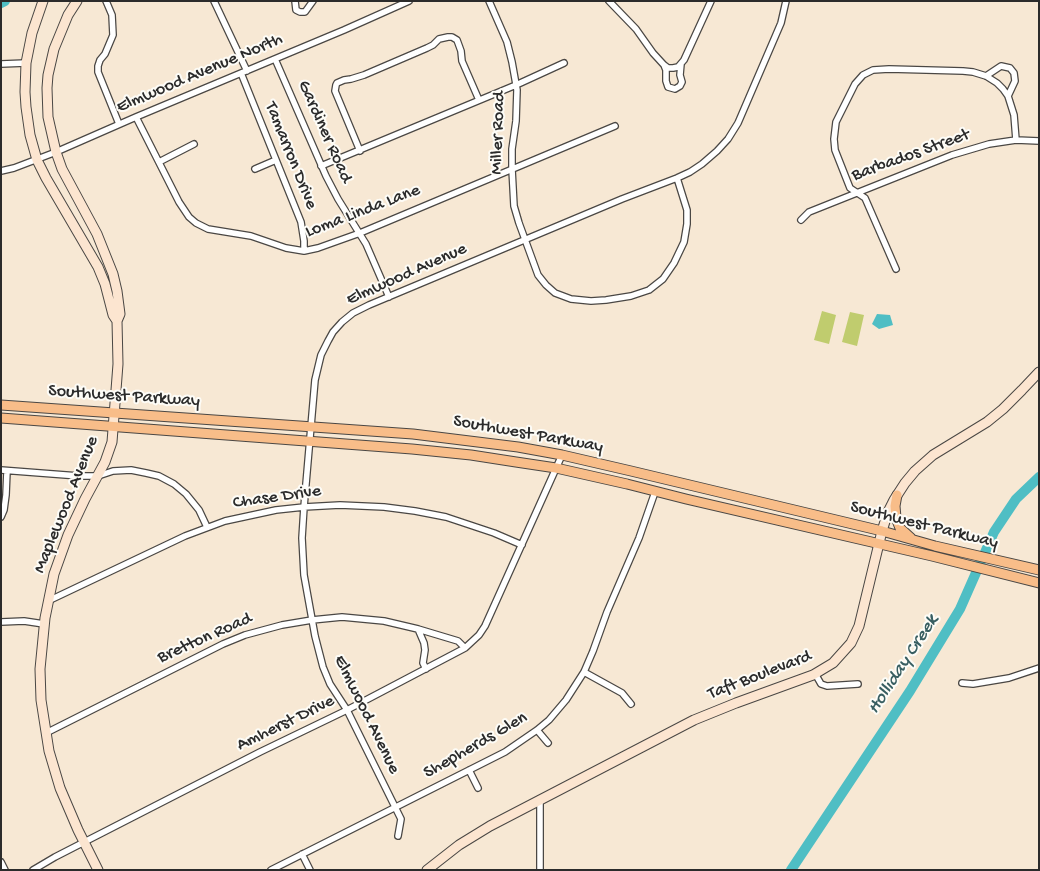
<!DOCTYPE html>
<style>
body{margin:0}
#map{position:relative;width:1040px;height:871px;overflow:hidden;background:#f7e8d4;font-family:"Gochi Hand",sans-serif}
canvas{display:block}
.frame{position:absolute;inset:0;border:2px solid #2b2b2b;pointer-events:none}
</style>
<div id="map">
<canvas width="1040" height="871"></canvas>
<div class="frame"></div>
</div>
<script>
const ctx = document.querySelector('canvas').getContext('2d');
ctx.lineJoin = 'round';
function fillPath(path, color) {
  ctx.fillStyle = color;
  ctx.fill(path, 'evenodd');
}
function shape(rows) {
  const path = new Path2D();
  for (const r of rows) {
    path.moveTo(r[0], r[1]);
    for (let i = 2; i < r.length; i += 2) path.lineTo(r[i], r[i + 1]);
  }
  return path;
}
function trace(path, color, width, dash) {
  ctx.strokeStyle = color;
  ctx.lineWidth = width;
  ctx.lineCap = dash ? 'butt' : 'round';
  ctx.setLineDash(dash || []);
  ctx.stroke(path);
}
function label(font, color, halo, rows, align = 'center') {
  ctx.font = font + ' "Gochi Hand",sans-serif';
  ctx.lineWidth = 4;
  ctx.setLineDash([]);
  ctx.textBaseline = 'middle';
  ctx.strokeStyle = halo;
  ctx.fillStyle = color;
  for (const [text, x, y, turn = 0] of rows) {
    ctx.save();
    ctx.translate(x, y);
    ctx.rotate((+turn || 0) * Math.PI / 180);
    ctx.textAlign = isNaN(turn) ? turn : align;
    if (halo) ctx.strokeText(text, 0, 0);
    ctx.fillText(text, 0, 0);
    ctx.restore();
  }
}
fillPath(shape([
 [822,311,836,315,829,344,814,340],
 [850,312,864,315,857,346,842,342]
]), '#c0cc6e');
fillPath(shape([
 [877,314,890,315,893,325,879,329,872,324]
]), '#4fbec4');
trace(shape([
 [1,3,5,1],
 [791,870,910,691,960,609,994,532,1016,499,1039,477]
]), '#4fbec4', 10);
const street = shape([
 [106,1,112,15,113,35,105,54,100,60,98,66,98,72,119,124],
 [214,1,247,71],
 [295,1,296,10,300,12,305,12,313,1],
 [489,1,507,42,512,62,517,90,516,121,512,149,512,169,514,206,519,223,538,275,546,285,555,293,571,299,591,301,606,300,631,296,649,290,663,279,674,263,684,242,687,224,687,210,677,178],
 [609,1,636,29,653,53,664,65,668,68,673,68,678,67,684,60,711,1],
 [275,59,326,176,338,199,366,244,389,297],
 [1,64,26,63],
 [664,65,666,70,666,81,668,87,675,89,680,86,682,82,680,75,681,64],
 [241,73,301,222,304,241,304,251],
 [986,76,1001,66,1010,68,1014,73,1015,81,1008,96],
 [136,117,179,202,189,217,196,223,208,229,251,236,286,248,304,251,318,248,360,233,615,126],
 [360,151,335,91,336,85,337,83,344,80,351,79,364,75,427,48,433,45,439,39,448,37,452,37,457,40,461,51,462,61,479,100],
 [159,162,194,144],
 [321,166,516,85,564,63],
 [255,169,276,160],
 [1,171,14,168,56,152,136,117,344,30,409,1],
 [801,220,809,212,952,155,989,144,1016,140,1039,141],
 [896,269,865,198,850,188,835,150,834,139,836,122,855,84,863,75,873,70,889,69,963,71,973,72,986,76,997,83,1003,89,1008,96,1014,115,1016,140],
 [1,470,79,476,98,476,113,471,131,470,146,473,159,476,174,484,186,494,199,510,207,527],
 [1,517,4,510,6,495,7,471],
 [48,601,185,536,225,521,276,510,304,507,340,505,384,507,415,511,446,517,494,533,522,545],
 [1,622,24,621,44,624],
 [418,629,458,641,465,648],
 [584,672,622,693,631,704],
 [813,675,817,677,821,684,827,686,858,684],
 [962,683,973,684,1009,678,1039,668],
 [537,730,548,743],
 [46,733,223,644,245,635,282,625,312,620,342,617,384,621,418,629,424,643,425,650,423,663,426,669],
 [469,770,478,788],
 [398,836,401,819,347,710,330,684,323,667,315,636,304,575,302,538,304,507,315,380,321,355,328,341,333,332,342,322,353,313,369,305,622,199,677,178,690,172,702,164,717,151,728,139,738,123,775,37,781,23,786,1],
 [302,854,310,870],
 [1,862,5,870],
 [33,870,55,857,260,752,347,710,465,648,479,635,485,626,562,455],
 [271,870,505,752,537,730,549,720,566,700,584,672,593,651,607,612,639,538,655,492],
 [540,870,540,799]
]);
const secondary = shape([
 [43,1,32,33,26,63,25,92,26,107,30,135,37,160,46,178,98,267,105,284,113,315,117,321],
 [77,1,68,15,54,49,48,75,47,88,48,117,56,152,62,169,97,234,113,274,117,291,120,314,117,321,118,364,112,442,105,462,85,499,68,535,54,574,45,618,40,669,41,700,49,751,60,788,78,830,98,870],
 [427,870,459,845,490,826,694,720,736,703,813,675,833,663,851,643,859,626,882,531,888,512,894,500,905,483,915,471,933,455,987,422,1003,409,1022,390,1039,372]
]);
const primary = shape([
 [1,405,413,434,518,447,562,455,631,471,882,531,935,546,1039,570],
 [1,418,412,449,471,455,516,462,556,468,627,484,686,499,932,556,1039,583],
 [897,495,895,506,896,518,900,528,911,538]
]);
trace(street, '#4a4744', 8);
trace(secondary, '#4a4744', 11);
trace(primary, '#4a4744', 11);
trace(street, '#fff', 5.5);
trace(secondary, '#fce5d0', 9);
trace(primary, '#f8bd89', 9);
label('18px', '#2b2b2b', '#fdfcf7', [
 ["Elmwood Avenue North",200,74,-23],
 ["Gardiner Road",324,132,66],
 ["Miller Road",499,133,-88],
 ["Tamarron Drive",290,156,68],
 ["Barbados Street",911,156,-20],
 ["Loma Linda Lane",363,212,-21],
 ["Elmwood Avenue",407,275,-24],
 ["Southwest Parkway",124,397,4],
 ["Southwest Parkway",528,435,10],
 ["Chase Drive",277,498,-8],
 ["Maplewood Avenue",67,505,-68],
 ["Southwest Parkway",924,526,14],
 ["Bretton Road",205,639,-24],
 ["Taft Boulevard",760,676,-21],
 ["Elmwood Avenue",366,715,64],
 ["Amherst Drive",286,724,-26],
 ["Shepherds Glen",476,746,-30]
]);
label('italic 19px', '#385e61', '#fdfcf7', [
 ["Holliday Creek",904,665,-57]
]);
</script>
